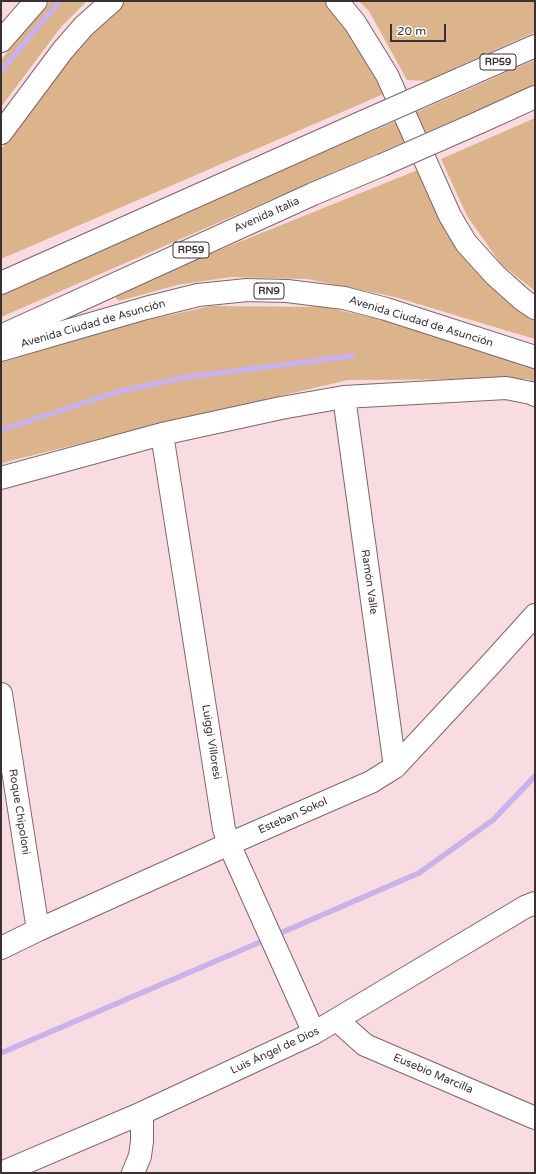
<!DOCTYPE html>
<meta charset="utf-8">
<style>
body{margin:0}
#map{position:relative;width:536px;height:1174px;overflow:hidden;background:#f9dce1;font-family:"Varela Round",sans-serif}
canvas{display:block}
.frame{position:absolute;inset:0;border:2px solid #3b3032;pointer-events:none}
.scale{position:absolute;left:390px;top:24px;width:56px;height:18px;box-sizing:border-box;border:2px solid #3b3032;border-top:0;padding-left:5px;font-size:12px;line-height:14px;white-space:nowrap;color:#3b3032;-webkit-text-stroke:3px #fff;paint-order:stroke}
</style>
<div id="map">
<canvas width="536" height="1174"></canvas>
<div class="frame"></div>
<div class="scale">20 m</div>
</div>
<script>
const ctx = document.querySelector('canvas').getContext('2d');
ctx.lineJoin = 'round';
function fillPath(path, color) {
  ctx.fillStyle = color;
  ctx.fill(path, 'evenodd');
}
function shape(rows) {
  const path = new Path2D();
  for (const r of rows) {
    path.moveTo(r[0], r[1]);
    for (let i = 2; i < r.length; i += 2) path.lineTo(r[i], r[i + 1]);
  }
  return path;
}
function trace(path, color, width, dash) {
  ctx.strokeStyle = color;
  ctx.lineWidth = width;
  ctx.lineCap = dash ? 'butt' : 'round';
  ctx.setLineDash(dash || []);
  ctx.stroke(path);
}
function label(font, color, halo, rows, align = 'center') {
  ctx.font = font + ' "Varela Round",sans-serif';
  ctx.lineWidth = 3.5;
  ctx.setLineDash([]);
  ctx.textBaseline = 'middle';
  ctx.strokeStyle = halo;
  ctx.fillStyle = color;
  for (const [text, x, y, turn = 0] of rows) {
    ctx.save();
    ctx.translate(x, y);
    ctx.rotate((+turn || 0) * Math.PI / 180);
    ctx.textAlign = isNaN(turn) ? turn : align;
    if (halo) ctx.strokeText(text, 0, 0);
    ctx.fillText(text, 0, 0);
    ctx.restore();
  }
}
fillPath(shape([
 [50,1,87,1,61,27,1,107,1,60],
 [125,1,330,1,386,93,1,259,1,149,70,55],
 [359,1,535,1,535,32,426,81,407,80,369,11],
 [535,60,535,85,1,317,1,291,387,125],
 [535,118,535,291,501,264,467,216,441,159],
 [425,167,470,251,535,312,535,339,511,332,395,297,307,279,231,277,177,285,119,301,114,296,165,272],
 [211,306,325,307,428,330,535,361,535,382,528,379,348,380,178,420,13,460,1,464,1,363,121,326]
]), '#dbb48c');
trace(shape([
 [1,71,60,1],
 [1,430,117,392,187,377,352,356],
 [276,935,419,873,493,820,535,776],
 [1,1053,265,940]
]), '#c8b2e9', 5.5);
const minor = shape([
 [1,41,36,1],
 [344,397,395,767],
 [162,434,224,829,229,844,314,1033],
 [1,478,162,434,281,408,344,397,506,388,531,393,535,395],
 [1,694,38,930],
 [1,948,38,930,229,844,371,782,395,767,489,666,535,615],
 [337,1020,365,1045,535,1118],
 [1,1173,142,1113,314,1033,525,907,535,903],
 [133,1173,140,1156,142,1141,142,1113]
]);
const major = shape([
 [460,79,535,46],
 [480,122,535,97],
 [1,283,358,124],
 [1,336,313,194,382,165]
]);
const highway = shape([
 [337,1,355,23,387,75,450,216,466,243,495,275,523,300,535,308],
 [1,133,63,50,84,26,112,1],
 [1,350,146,308,198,295,247,290,287,291,344,298,386,309,535,357]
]);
trace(minor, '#7e656a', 24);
trace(major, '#7e656a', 24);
trace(highway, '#7e656a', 24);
trace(minor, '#fff', 22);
trace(major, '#fff', 22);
trace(highway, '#fff', 22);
const majorBridge = shape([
 [358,124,460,79],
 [382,165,480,122]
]);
trace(majorBridge, '#7e656a', 24, []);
trace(majorBridge, '#fff', 22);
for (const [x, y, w] of [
 [498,62,36],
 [191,250,36],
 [269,291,30]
]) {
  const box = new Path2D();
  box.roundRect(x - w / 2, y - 8, w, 16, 3);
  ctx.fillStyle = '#fff';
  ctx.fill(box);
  trace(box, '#3b3032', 1);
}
label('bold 10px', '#3b3032', null, [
 ["RP59",498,62],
 ["RP59",191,250],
 ["RN9",269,291]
]);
label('11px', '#3b3032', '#fff', [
 ["Avenida Italia",267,215,-24],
 ["Avenida Ciudad de Asunción",421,322,17],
 ["Avenida Ciudad de Asunción",93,324,-16],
 ["Ramón Valle",369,582,82],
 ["Luiggi Villoresi",211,742,81],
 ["Roque Chipoloni",19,812,81],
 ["Esteban Sokol",293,816,-24],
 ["Luis Ángel de Dios",275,1051,-25],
 ["Eusebio Marcilla",433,1074,23]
]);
</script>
